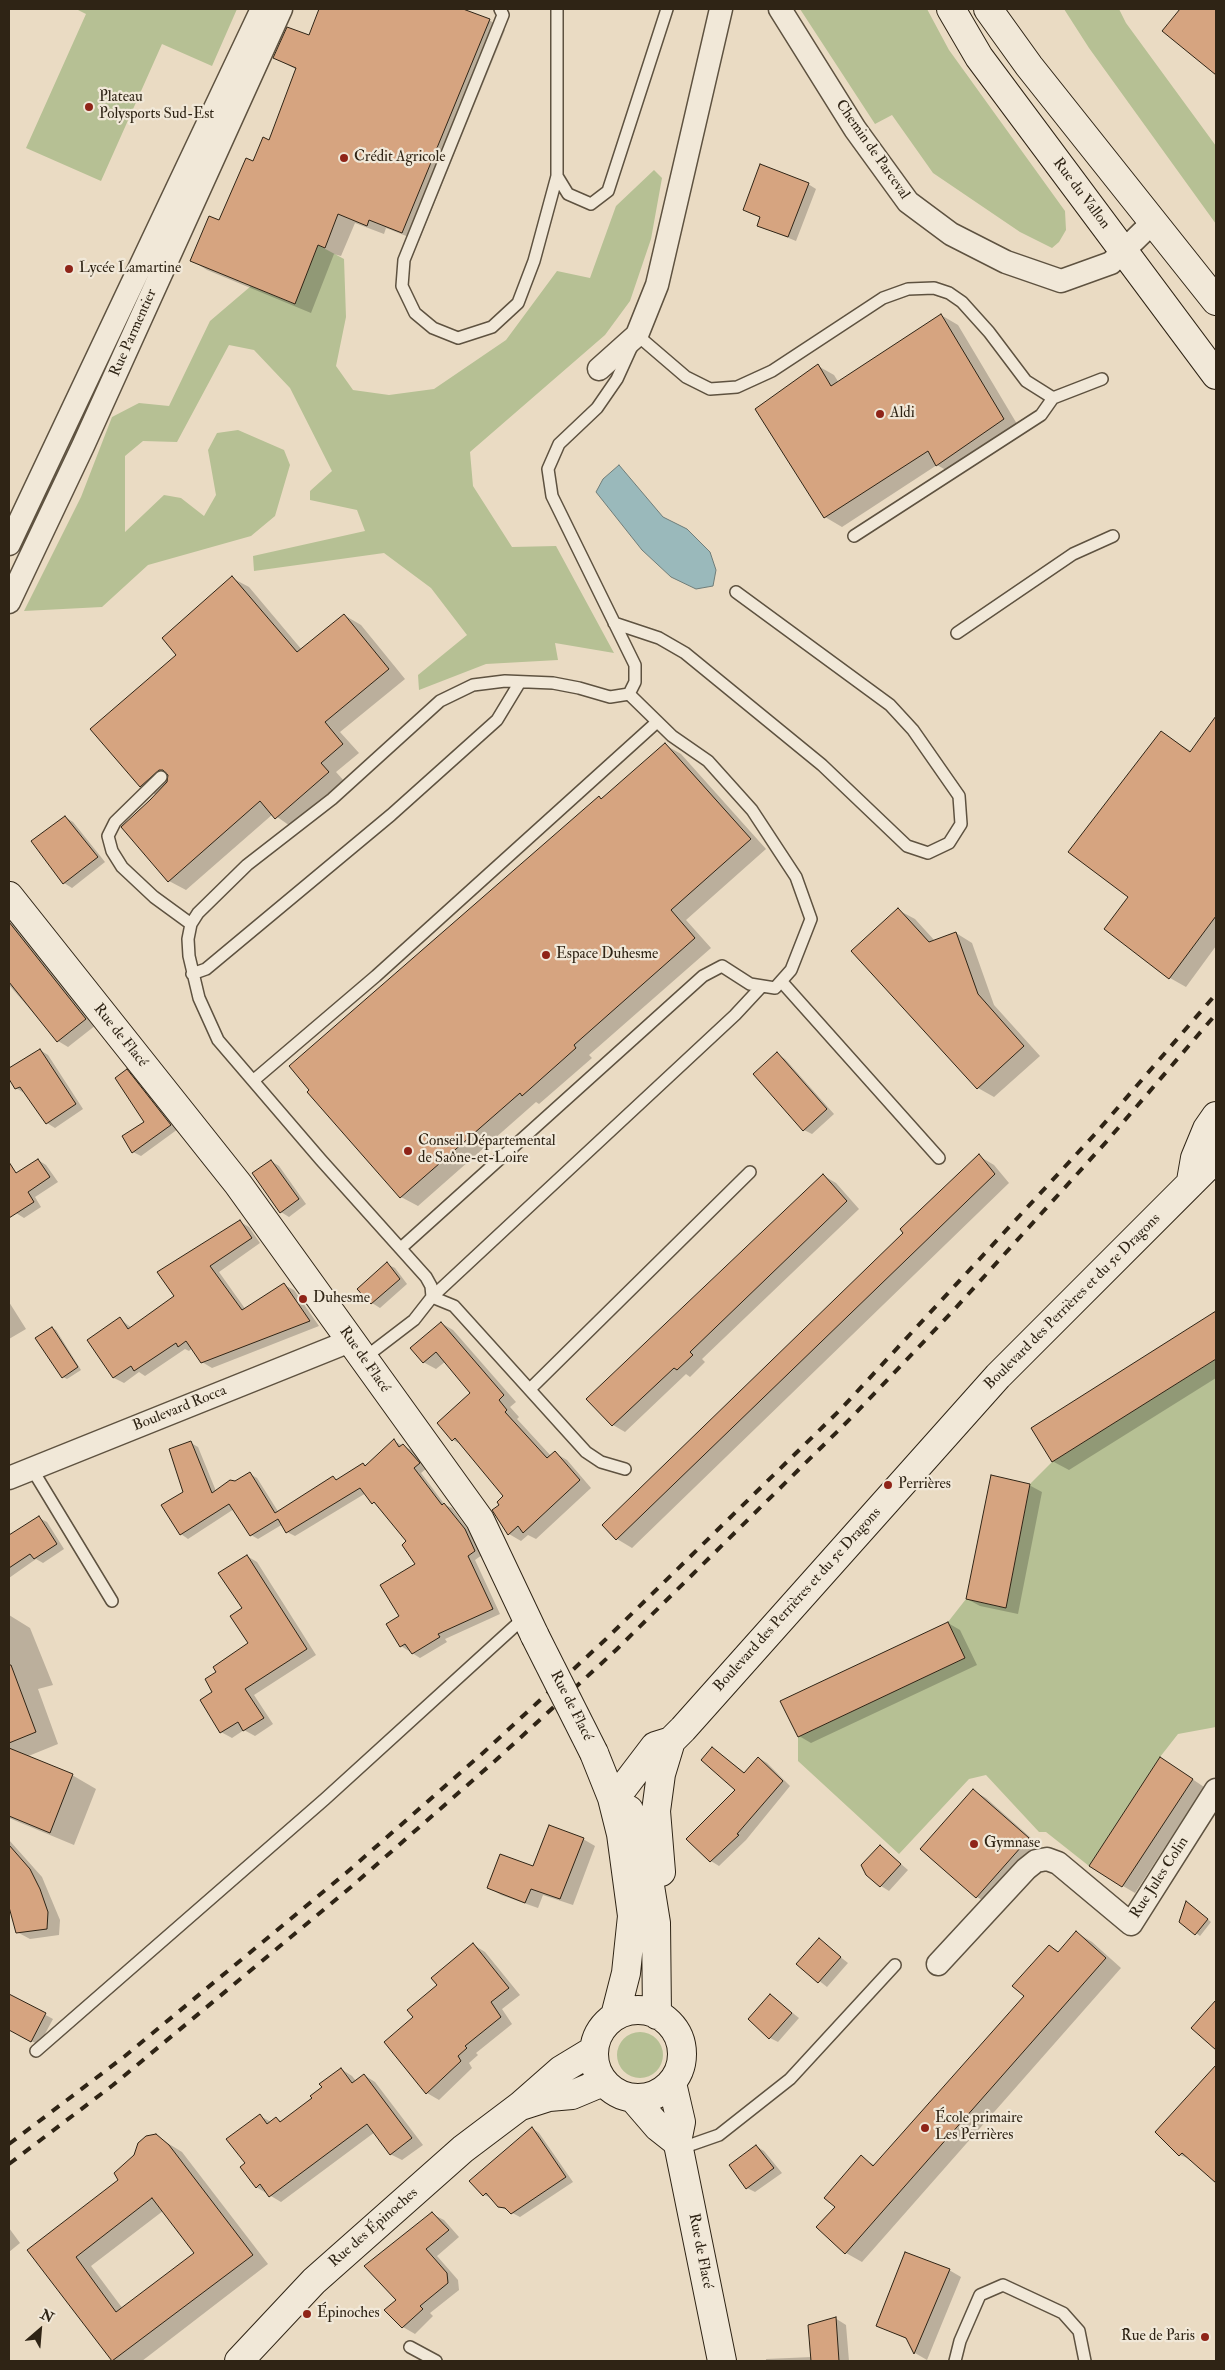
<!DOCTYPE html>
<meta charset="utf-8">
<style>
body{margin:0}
#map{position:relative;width:1225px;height:2370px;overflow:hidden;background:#eadbc3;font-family:"IM FELL Double Pica",serif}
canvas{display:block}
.frame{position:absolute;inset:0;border:10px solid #2f2415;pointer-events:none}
.north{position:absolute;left:15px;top:2305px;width:50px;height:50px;-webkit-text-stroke:4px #f1e8d8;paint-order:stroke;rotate:27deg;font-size:14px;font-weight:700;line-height:20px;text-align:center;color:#2f2415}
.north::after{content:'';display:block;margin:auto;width:18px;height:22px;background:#2f2415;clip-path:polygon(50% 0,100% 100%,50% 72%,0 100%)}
</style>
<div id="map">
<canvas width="1225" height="2370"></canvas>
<div class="frame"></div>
<div class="north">N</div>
</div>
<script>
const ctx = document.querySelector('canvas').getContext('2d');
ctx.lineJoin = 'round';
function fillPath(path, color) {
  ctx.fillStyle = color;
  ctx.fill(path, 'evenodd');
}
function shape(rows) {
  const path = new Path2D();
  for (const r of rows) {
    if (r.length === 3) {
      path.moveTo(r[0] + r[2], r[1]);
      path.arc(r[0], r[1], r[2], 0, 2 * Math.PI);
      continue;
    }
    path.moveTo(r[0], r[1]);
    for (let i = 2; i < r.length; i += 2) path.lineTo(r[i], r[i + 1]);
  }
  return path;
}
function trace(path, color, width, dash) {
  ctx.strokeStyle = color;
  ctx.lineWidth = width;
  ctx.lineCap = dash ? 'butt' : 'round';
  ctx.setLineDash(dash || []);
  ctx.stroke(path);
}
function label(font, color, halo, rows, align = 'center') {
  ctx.font = font + ' "IM FELL Double Pica",serif';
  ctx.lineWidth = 4.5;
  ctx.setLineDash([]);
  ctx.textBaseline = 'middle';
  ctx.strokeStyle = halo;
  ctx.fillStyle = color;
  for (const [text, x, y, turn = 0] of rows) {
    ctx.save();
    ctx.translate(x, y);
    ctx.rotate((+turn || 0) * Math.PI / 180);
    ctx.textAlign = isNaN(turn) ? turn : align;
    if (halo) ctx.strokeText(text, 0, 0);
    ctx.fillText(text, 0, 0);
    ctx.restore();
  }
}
fillPath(shape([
 [76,9,237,9,212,66,162,44,101,181,26,148,86,14],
 [800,9,927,9,949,50,1065,211,1066,230,1059,242,1052,248,1020,232,933,173,892,115,875,124],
 [1064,9,1119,9,1126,23,1216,146,1216,224,1089,48],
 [654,170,662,178,651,239,630,301,605,335,470,452,473,486,512,547,556,546,614,653,555,643,558,660,486,664,419,690,418,675,467,635,431,588,384,553,254,571,253,556,365,531,357,510,310,500,310,491,332,471,290,388,254,350,229,345,177,442,143,441,125,456,125,532,164,495,181,498,204,516,216,495,208,450,217,433,238,430,284,450,290,465,275,516,251,536,148,565,102,607,24,611,81,497,112,417,139,403,169,406,210,321,251,286,294,304,318,245,344,259,346,317,336,366,353,390,389,395,434,389,506,340,557,271,590,278,616,206],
 [1216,1359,1216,1727,1178,1734,1160,1757,1089,1866,1046,1832,1039,1832,986,1775,969,1779,899,1854,798,1761,798,1737,965,1658,948,1622,966,1599,1006,1608,1030,1484,1052,1462],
 [640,2055,23]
]), '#b6c094');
const water = shape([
 [619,465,663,517,687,529,710,552,716,570,713,586,696,589,671,577,642,550,596,492,603,479,619,465]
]);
fillPath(water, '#9ab9bb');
trace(water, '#6f7d79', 1);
fillPath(shape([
 [320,9,460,9,489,20,505,30,419,241,386,228,384,234,355,223,341,256,334,254,311,313,207,270,191,260,220,222,253,162,270,142,297,70,275,58,309,37],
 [1187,9,1216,9,1216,73,1184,12],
 [808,184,816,189,796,241,759,226,761,217,745,209],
 [941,315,958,325,1020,429,953,474,937,465,842,527,825,517,757,409,818,366,834,375,839,383],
 [232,578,249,587,302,650,344,615,361,625,405,679,340,732,359,753,336,772,345,782,293,828,273,814,186,890,169,881,156,795,141,786,178,655],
 [1214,722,1216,723,1216,946,1186,987,1170,978,1129,896,1161,732,1192,752],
 [665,745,681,754,766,849,686,920,711,948,589,1055,592,1058,539,1104,536,1102,418,1206,401,1197,308,1092,603,800],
 [65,817,73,822,105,862,72,888,64,883,33,842],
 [898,910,915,919,935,941,956,933,972,943,994,1005,1040,1056,994,1097,978,1088],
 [9,917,96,1025,68,1047,58,1041,9,985],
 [40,1050,48,1055,83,1109,55,1128,47,1123,24,1093,16,1088,9,1077,9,1070],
 [777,1054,785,1059,834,1114,812,1134,804,1130],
 [127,1070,135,1075,178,1129,141,1156,133,1152,146,1122],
 [979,1156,994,1165,1009,1183,632,1548,617,1539],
 [38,1160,46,1165,58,1182,35,1197,41,1207,24,1218,16,1213,9,1202,9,1179],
 [271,1161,279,1166,306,1204,289,1217,281,1212],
 [824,1176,836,1183,859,1209,702,1359,705,1362,690,1377,686,1374,625,1432,613,1425,588,1399],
 [240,1222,249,1227,260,1243,219,1272,246,1310,284,1285,294,1290,319,1326,212,1368,202,1362,192,1348,189,1351,185,1349,145,1376,139,1372,124,1383,114,1378,89,1340,120,1319,132,1328,176,1297],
 [387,1264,395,1268,407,1284,380,1308,372,1303],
 [9,1302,26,1329,9,1339],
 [1216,1313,1216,1378,1069,1470,1052,1461,1032,1428],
 [441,1323,453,1330,516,1402,510,1407,519,1417,517,1419,551,1456,555,1453,567,1460,591,1488,536,1539,528,1535,521,1541,509,1534,494,1510,501,1505,505,1497,464,1446,453,1440,439,1423,472,1393,446,1361,436,1369,423,1362],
 [52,1328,56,1330,81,1370,67,1379,63,1377,37,1338],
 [394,1441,411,1450,427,1468,421,1473,445,1505,452,1508,472,1535,482,1555,475,1560,500,1614,445,1639,447,1642,420,1658,401,1646,400,1617,416,1564,408,1541,366,1493,295,1536,287,1532,283,1524,258,1539,251,1535,234,1509,188,1539,181,1534,191,1443,198,1447,216,1491,250,1474,257,1478,279,1513,333,1478,338,1480,363,1464,367,1466],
 [1029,1485,1042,1492,1018,1614,980,1606,967,1599],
 [39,1518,47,1522,64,1549,43,1563,36,1559,9,1578,9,1537],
 [247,1556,257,1562,316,1655,254,1695,273,1724,255,1736,244,1730,232,1738,221,1732,214,1692,218,1673,250,1643,244,1608],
 [9,1615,30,1628,53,1685,38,1689,58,1744,26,1757,72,1775,96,1789,74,1845,9,1818],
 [948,1623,960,1630,977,1665,811,1743,799,1736],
 [713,1748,745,1773,759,1758,767,1763,790,1786,746,1840,719,1866,711,1861,688,1839,736,1790],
 [1173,1766,1204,1787,1135,1893,1123,1886],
 [974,1791,986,1798,1040,1846,989,1904,977,1897],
 [583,1839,595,1846,573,1905,543,1895,538,1908,501,1895,489,1888,534,1868],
 [9,1840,42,1877,60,1920,59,1935,30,1939,17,1932,9,1907],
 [880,1846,908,1870,889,1891,881,1886],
 [1190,1904,1211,1922,1200,1936,1180,1921],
 [1076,1932,1092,1942,1121,1968,862,2262,846,2253,861,2157,876,2166,1025,1996,1050,1946,1059,1952],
 [819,1940,848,1963,827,1987,798,1964],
 [474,1945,485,1952,520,1995,502,2009,512,2024,476,2053,478,2055,469,2063,472,2068,439,2100,427,2093,415,2018],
 [9,1995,53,2019,39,2045,9,2029],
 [770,1995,799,2018,778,2042,770,2038],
 [1216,2067,1216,2135,1209,2143,1216,2149,1216,2181,1192,2160,1180,2155,1157,2132],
 [341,2069,352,2076,356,2081,364,2075,375,2082,423,2145,402,2160,390,2154,375,2132,281,2202,256,2187,246,2164,260,2116,271,2122,276,2118,282,2122,314,2099],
 [532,2128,539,2133,573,2182,520,2217,499,2206,492,2198,484,2195],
 [156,2136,182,2152,268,2264,142,2361,114,2361,29,2251,120,2180],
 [163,2211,196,2253,123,2309,91,2266],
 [756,2146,764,2151,782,2173,755,2192,747,2188],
 [432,2214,444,2220,459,2237,437,2256,458,2280,459,2290,430,2313,433,2316,415,2334,403,2327,386,2310,398,2300],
 [9,2228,20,2243,9,2252],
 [949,2270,961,2277,927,2360,915,2353,909,2340,877,2325],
 [835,2318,846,2325,849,2361,766,2361,766,2359,812,2357]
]), '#0003');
const building = shape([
 [319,9,463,9,490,19,402,233,369,220,367,226,338,214,325,248,318,245,295,304,190,261,209,216,219,220,246,158,253,161,263,137,269,140,296,68,273,58,287,27,309,35,319,9],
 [1180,9,1216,9,1216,75,1162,31,1180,9],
 [760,164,809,183,788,237,757,226,760,217,743,210,760,164],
 [941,314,1004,419,936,466,928,451,824,518,755,409,818,364,831,386,941,314],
 [232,576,297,652,344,614,389,669,325,722,343,744,321,763,329,772,275,819,260,801,168,882,121,827,150,800,167,782,168,775,163,770,159,770,140,787,90,729,176,655,162,638,232,576],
 [1216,716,1216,916,1169,979,1104,929,1128,897,1068,852,1161,731,1190,752,1216,716],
 [665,743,751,839,671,910,695,938,574,1045,576,1048,522,1096,520,1093,400,1198,307,1092,309,1090,289,1066,599,796,601,799,665,743],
 [65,816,98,857,63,884,31,841,65,816],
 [898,908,929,942,956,932,978,994,1024,1046,977,1089,851,951,898,908],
 [9,922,86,1019,57,1042,9,982,9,922],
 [40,1049,76,1104,46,1124,20,1087,15,1089,9,1079,9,1068,40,1049],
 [777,1052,827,1109,803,1131,753,1074,777,1052],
 [127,1069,171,1125,132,1153,122,1136,144,1122,115,1078,127,1069],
 [979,1154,995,1174,616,1540,602,1525,903,1233,900,1229,979,1154],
 [38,1159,50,1177,28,1192,34,1202,9,1218,9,1162,16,1173,38,1159],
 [271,1160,299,1199,280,1213,252,1173,271,1160],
 [823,1174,847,1201,690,1352,693,1355,677,1370,674,1368,612,1426,586,1399,823,1174],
 [240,1220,252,1238,210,1266,242,1310,284,1283,310,1321,201,1363,186,1341,178,1347,176,1343,134,1371,131,1366,113,1378,87,1340,120,1317,128,1329,174,1296,157,1272,240,1220],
 [387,1262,400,1279,371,1304,357,1289,387,1262],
 [1216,1311,1216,1359,1052,1462,1031,1428,1216,1311],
 [441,1322,504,1395,499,1400,507,1410,505,1412,547,1458,555,1451,580,1480,523,1533,518,1526,508,1535,492,1510,499,1505,497,1502,503,1496,455,1438,452,1441,437,1423,470,1393,436,1352,423,1363,410,1348,441,1322],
 [52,1327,78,1367,62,1378,35,1338,52,1327],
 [394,1439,399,1447,403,1444,420,1463,414,1468,442,1505,444,1503,465,1529,475,1551,468,1556,493,1609,438,1634,440,1637,412,1654,405,1644,400,1647,386,1624,399,1616,380,1585,415,1564,402,1545,406,1541,374,1502,372,1504,360,1488,286,1533,278,1519,250,1536,229,1504,180,1535,161,1505,183,1492,169,1449,191,1441,212,1493,230,1480,235,1481,250,1472,275,1513,333,1476,336,1480,363,1463,365,1466,394,1439],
 [991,1475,1030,1484,1006,1608,966,1599,991,1475],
 [39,1516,57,1544,34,1559,30,1554,9,1568,9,1535,39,1516],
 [247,1555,307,1649,245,1689,264,1718,243,1731,238,1722,220,1733,200,1700,212,1692,205,1679,216,1672,213,1667,248,1643,230,1616,242,1608,218,1573,247,1555],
 [948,1622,965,1658,798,1737,780,1701,948,1622],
 [9,1665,11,1665,36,1732,9,1743,9,1665],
 [712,1747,744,1773,758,1757,783,1781,737,1834,739,1835,710,1862,686,1839,735,1790,701,1760,712,1747],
 [9,1748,73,1774,50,1833,9,1816,9,1748],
 [1160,1757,1193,1779,1122,1887,1089,1866,1160,1757],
 [973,1789,1029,1838,976,1898,920,1849,973,1789],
 [549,1825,584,1838,560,1899,531,1889,525,1903,487,1888,500,1854,533,1866,549,1825],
 [9,1845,30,1869,40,1889,48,1912,47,1929,16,1933,9,1907,9,1845],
 [880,1845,901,1864,880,1887,866,1875,861,1865,880,1845],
 [1186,1901,1208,1919,1195,1935,1179,1922,1186,1901],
 [1076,1931,1106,1958,845,2254,816,2227,835,2207,824,2198,861,2155,873,2166,1024,1996,1012,1986,1049,1945,1058,1952,1076,1931],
 [819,1938,841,1957,818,1983,796,1964,819,1938],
 [473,1943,509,1988,491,2002,501,2017,465,2046,467,2048,458,2056,461,2061,426,2094,384,2042,413,2017,407,2010,437,1985,431,1978,473,1943],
 [9,1994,46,2013,31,2042,9,2030,9,1994],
 [770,1994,792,2013,769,2039,748,2019,770,1994],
 [1216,2000,1216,2050,1191,2028,1216,2000],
 [1216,2065,1216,2183,1182,2153,1179,2156,1155,2132,1216,2065],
 [341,2068,352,2083,364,2074,412,2138,390,2155,367,2124,269,2197,260,2184,256,2188,240,2167,245,2163,226,2139,260,2114,267,2124,276,2117,280,2122,312,2098,310,2096,322,2087,319,2084,341,2068],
 [532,2127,566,2177,511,2214,505,2208,498,2207,486,2193,483,2196,469,2181,532,2127],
 [156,2134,169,2145,253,2255,112,2361,27,2250,118,2180,114,2173,134,2155,138,2143,146,2136,156,2134],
 [152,2198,194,2253,116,2312,76,2257,152,2198],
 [756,2145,774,2168,746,2189,729,2165,756,2145],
 [432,2212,449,2230,426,2249,447,2273,448,2283,420,2306,423,2309,402,2328,384,2310,396,2300,364,2266,432,2212],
 [905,2252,950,2269,914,2354,906,2338,876,2326,905,2252],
 [836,2317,839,2361,811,2361,808,2325,836,2317]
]);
fillPath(building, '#d6a480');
trace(building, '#2f2415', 1);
const lane = shape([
 [500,9,503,15,404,260,402,286,415,313,433,328,458,338,492,327,518,303,534,261,557,176],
 [557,9,557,176,568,194,591,204,608,191,667,9],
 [854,536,1041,415,1053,398],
 [614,623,659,638,685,653,822,765,907,846,928,853,949,843,961,824,959,796,913,730,890,705,736,592],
 [957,633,1073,554,1113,536],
 [161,777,115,822,108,836,112,851,122,867,154,897,191,924],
 [192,974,206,969,391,815,497,720,520,682],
 [781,981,939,1158],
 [254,1080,376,976,657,722],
 [401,1248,703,976,722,966,750,984,775,988,791,970,811,919,796,877,752,810,708,761,672,736,629,694],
 [363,1359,414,1320,432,1297,431,1286,426,1277,321,1160,218,1040,199,998,189,956,188,939,191,924,198,913,247,865,332,799,440,701,473,685,505,681,553,683,579,688,610,697,629,694,635,682,635,665,552,496,548,469,559,444,597,408,617,379,637,335,686,377,710,389,737,387,772,371,883,298,908,289,934,288,949,293,962,302,989,332,1026,381,1053,398,1102,379],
 [530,1389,750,1172],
 [32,1469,112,1601],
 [625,1469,601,1462,586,1452,454,1306,432,1297,735,1015,762,986],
 [36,2051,325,1799,526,1616],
 [679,2149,719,2135,790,2079,895,1965],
 [410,2347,436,2361],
 [955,2361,960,2341,980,2295,1003,2285,1063,2313,1079,2331,1085,2361]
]);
const street = shape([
 [780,9,855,129,908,202,951,234,1006,262,1061,281,1111,263,1153,222],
 [599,369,637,335,657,285,721,9],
 [9,544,262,9],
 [9,602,83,446,281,9],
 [9,1478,350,1341],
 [938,1964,1026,1869,1036,1861,1047,1859,1058,1863,1131,1924,1216,1790]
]);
const secondary = shape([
 [951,9,979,57,1216,375],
 [988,9,1029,66,1216,301],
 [9,896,238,1184,480,1520,535,1636],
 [1191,1181,1195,1158,1207,1129,1216,1116],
 [594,1753,612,1798,621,1834,632,1916,626,1973,615,2016],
 [612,1798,623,1788,655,1746,671,1741,683,1729,998,1376,1216,1158],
 [629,1810,645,1855,656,1923,657,2015],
 [661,1872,656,1811,661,1774,671,1741],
 [638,2054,44],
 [672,2083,681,2122,677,2142],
 [633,2098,658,2127,677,2142,679,2149,722,2361],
 [521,2106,549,2097,572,2095,603,2082],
 [239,2361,314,2281,463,2149,520,2106,561,2070,594,2050]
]);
trace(lane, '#5e5240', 14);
trace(street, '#5e5240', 25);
trace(secondary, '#2f2415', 30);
trace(lane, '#f1e8d8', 11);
trace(street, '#f1e8d8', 22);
trace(secondary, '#f1e8d8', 28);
trace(shape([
 [9,2144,125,2056,346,1873,484,1752,605,1640,841,1409,1096,1133,1216,994],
 [9,2164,113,2085,351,1887,496,1760,616,1650,851,1418,952,1312,1107,1141,1216,1014]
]), '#2f2415', 4, [9, 9]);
const secondaryBridge = shape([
 [535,1636,594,1753]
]);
trace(secondaryBridge, '#2f2415', 30, []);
trace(secondaryBridge, '#f1e8d8', 28);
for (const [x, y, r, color] of [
 [89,107,5,"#8f2418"],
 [344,158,5,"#8f2418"],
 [69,269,5,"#8f2418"],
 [880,414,5,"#8f2418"],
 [546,955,5,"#8f2418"],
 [408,1151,5,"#8f2418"],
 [303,1299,5,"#8f2418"],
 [888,1485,5,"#8f2418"],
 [974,1844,5,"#8f2418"],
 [925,2128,5,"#8f2418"],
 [307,2314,5,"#8f2418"],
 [1205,2337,5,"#8f2418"]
]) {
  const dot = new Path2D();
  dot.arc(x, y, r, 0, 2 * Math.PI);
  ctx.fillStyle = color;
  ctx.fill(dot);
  trace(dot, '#f1e8d8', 2);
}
label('15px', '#2f2415', '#f1e8d8', [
 ["Plateau",99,98],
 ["Polysports Sud-Est",99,115],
 ["Crédit Agricole",354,158],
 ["Lycée Lamartine",79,269],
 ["Aldi",890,414],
 ["Espace Duhesme",556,955],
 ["Conseil Départemental",418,1142],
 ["de Saône-et-Loire",418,1159],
 ["Duhesme",313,1299],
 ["Perrières",898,1485],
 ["Gymnase",984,1844],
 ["École primaire",935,2119],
 ["Les Perrières",935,2136],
 ["Épinoches",317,2314],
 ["Rue de Paris",1195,2337,"right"]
], 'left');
label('15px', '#2f2415', '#f1e8d8', [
 ["Chemin de Parceval",872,150,55],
 ["Rue du Vallon",1081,194,53],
 ["Rue Parmentier",134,333,-66],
 ["Rue de Flacé",120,1036,51],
 ["Boulevard des Perrières et du 5e Dragons",1073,1302,-45],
 ["Rue de Flacé",364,1360,55],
 ["Boulevard Rocca",180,1409,-22],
 ["Boulevard des Perrières et du 5e Dragons",798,1600,-48],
 ["Rue de Flacé",571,1706,63],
 ["Rue Jules Colin",1160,1878,-57],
 ["Rue des Épinoches",374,2228,-41],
 ["Rue de Flacé",700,2251,79]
]);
</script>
